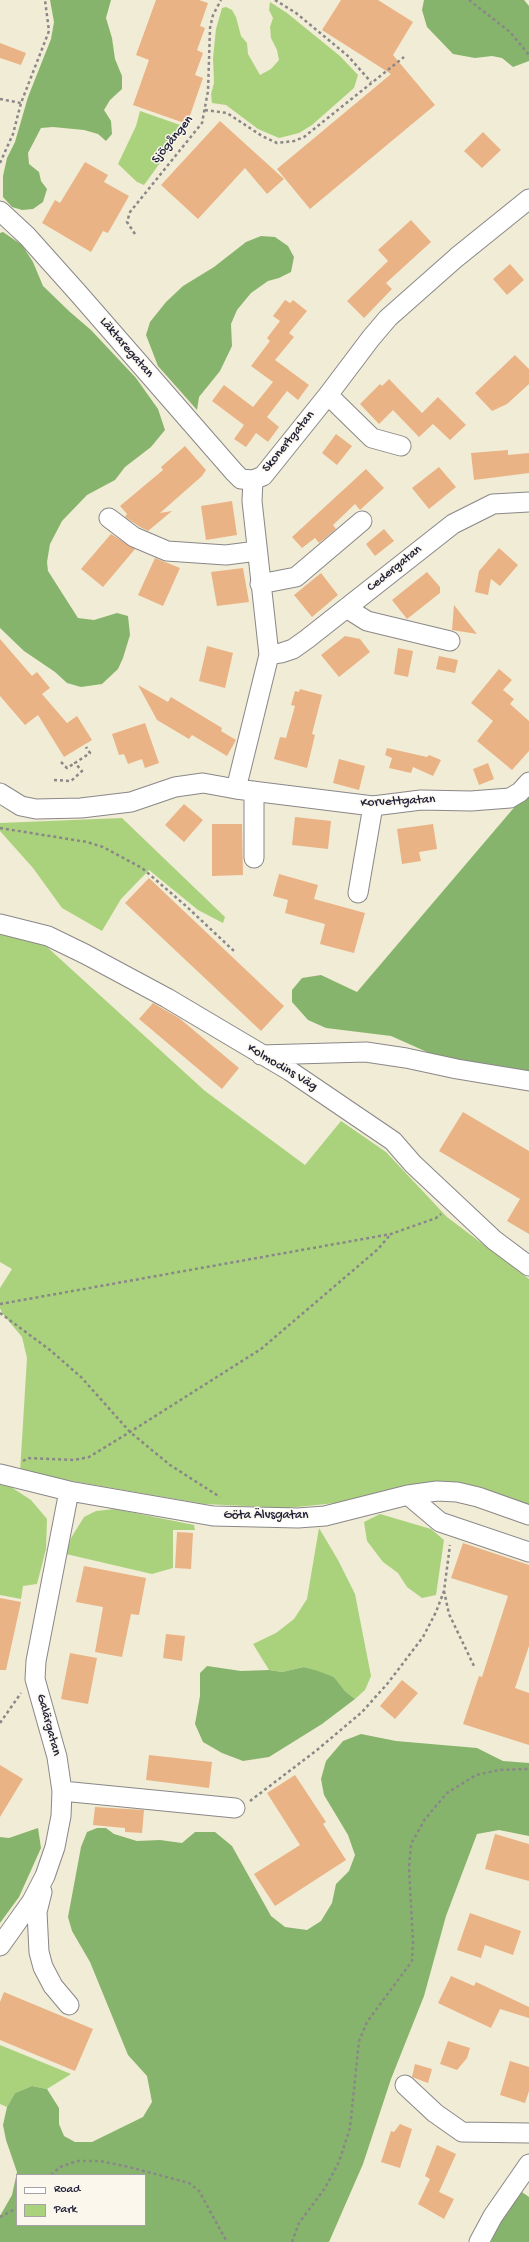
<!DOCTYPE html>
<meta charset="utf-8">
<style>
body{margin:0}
#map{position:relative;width:529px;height:2242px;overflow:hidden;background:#f1ecd5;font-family:"Gochi Hand",sans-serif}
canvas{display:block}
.legend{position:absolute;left:16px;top:2174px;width:130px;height:52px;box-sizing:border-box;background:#fbf7ec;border:1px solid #a4a2a5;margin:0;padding:5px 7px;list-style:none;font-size:12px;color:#22223b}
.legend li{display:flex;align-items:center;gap:8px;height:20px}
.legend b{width:20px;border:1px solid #a4a2a5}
</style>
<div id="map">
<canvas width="529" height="2242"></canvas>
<ul class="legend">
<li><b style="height:5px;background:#fff"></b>Road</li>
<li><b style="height:11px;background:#aad27d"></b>Park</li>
</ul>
</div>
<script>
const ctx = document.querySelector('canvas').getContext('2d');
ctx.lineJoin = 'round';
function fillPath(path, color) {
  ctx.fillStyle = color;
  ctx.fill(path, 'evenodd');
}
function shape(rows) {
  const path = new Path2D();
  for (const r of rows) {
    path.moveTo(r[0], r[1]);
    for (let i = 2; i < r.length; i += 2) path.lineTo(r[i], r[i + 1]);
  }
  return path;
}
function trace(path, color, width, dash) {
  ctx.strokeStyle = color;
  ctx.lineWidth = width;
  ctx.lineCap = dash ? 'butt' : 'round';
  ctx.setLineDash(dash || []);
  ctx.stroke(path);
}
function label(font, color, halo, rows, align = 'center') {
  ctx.font = font + ' "Gochi Hand",sans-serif';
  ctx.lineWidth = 3;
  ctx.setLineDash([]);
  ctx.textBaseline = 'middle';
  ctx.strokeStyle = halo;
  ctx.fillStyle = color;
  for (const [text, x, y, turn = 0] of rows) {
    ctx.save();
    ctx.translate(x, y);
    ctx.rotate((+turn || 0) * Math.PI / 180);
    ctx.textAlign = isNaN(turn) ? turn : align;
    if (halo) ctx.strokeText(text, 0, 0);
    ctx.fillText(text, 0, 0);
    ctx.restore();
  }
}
fillPath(shape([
 [270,2,287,13,340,56,358,75,354,88,312,125,299,133,279,138,258,129,226,105,212,103,211,94,214,83,213,58,216,29,222,8,226,7,232,10,236,17,241,36,247,43,248,54,260,75,271,69,279,60,277,50,271,38,270,27,273,18,269,10],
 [140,111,186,127,144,185,137,182,118,164,136,126],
 [122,818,225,917,223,923,198,910,149,870,121,899,102,931,62,908,33,868,0,831,0,823],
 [0,933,25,938,47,947,205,1091,305,1165,341,1121,386,1152,447,1217,529,1279,529,1507,467,1485,441,1482,415,1485,356,1501,287,1508,204,1504,20,1472,27,1358,22,1337,2,1313,0,1308,0,1288,12,1269,0,1262],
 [0,1483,8,1485,31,1500,47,1519,46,1549,37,1584,23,1586,21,1599,0,1595],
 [115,1509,194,1525,195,1530,173,1530,173,1568,152,1574,66,1554,71,1538,84,1517,96,1511],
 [380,1514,431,1529,444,1540,436,1595,422,1598,407,1587,398,1573,383,1562,367,1541,364,1522],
 [319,1528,338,1560,355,1594,371,1676,365,1690,355,1699,345,1691,334,1677,304,1667,282,1672,269,1670,253,1644,276,1633,294,1619,307,1599],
 [0,2045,71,2074,47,2089,32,2086,15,2093,7,2107,0,2104]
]), '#aad27d');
fillPath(shape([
 [50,0,111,0,106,18,112,38,115,59,122,76,122,89,110,100,104,110,111,121,112,134,106,141,98,134,84,130,53,127,41,128,28,153,29,164,39,172,41,181,47,189,43,202,33,209,22,210,12,207,3,197,3,176,7,158,15,142,28,97,51,39,54,22],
 [424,0,524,0,529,6,529,61,513,67,502,58,492,56,475,58,453,54,427,27,422,10],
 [3,232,22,245,33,262,43,286,70,312,91,330,136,378,158,409,165,430,151,447,125,467,115,480,87,495,62,521,50,544,47,562,48,571,78,618,94,620,117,613,128,616,130,635,123,658,118,669,102,684,81,687,67,683,55,672,24,651,0,628,0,233],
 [261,236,275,237,288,246,294,257,291,272,279,278,268,281,251,293,237,310,231,324,232,346,220,371,199,397,197,410,158,366,146,335,150,322,166,302,183,286,214,267,246,242],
 [529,790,529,1072,436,1056,391,1036,326,1028,308,1020,292,1002,292,990,302,978,321,975,357,992],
 [207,1666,241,1671,269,1670,282,1672,304,1667,318,1671,334,1677,345,1691,355,1699,322,1724,269,1757,243,1761,222,1753,203,1742,195,1724,200,1696,200,1673],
 [361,1734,396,1741,477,1748,503,1761,529,1763,529,1836,499,1830,477,1834,446,1916,424,1996,391,2079,363,2164,329,2242,0,2242,0,2216,12,2195,17,2172,6,2140,3,2125,7,2107,15,2093,32,2086,47,2089,59,2108,59,2124,64,2136,75,2142,92,2142,143,2117,152,2102,147,2076,128,2055,90,1962,72,1931,68,1917,81,1847,87,1832,97,1828,106,1828,114,1834,137,1841,160,1840,182,1843,195,1832,215,1832,232,1846,271,1916,285,1927,307,1930,321,1921,332,1903,336,1884,349,1871,355,1855,348,1835,324,1795,321,1779,326,1761,343,1741],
 [17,2175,145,2175,145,2225,17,2225],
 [38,1828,41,1848,19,1897,0,1923,0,1837,9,1838],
 [519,2190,529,2197,529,2242,491,2242,502,2216]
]), '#87b46c');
fillPath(shape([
 [156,0,199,0,208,3,200,26,205,28,197,50,203,53,195,75,203,78,187,124,133,105,149,60,136,55],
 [341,0,378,0,413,22,393,55,435,105,310,209,277,169,391,74,322,30],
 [0,43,26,53,21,65,0,58],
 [220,121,284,179,267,194,245,168,198,219,161,185],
 [483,132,501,150,482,168,464,151],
 [85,162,108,175,104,182,129,196,108,233,103,231,91,252,42,223,55,200,60,203],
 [411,220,431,242,386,283,392,289,364,318,347,301,388,261,378,250],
 [510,264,524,280,507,295,493,279],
 [285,300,290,303,293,300,307,311,289,333,294,337,275,360,309,385,298,400,287,391,267,417,279,427,268,442,256,433,246,447,234,439,244,425,212,401,224,385,253,407,273,382,251,366,270,341,267,338,280,321,273,316],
 [515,355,529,369,529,384,507,404,492,411,475,393],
 [389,379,422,413,438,397,466,425,450,440,433,424,419,437,393,410,379,424,360,404,380,384,382,386],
 [336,434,352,446,337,465,322,453],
 [185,446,206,470,202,476,160,513,172,511,148,531,140,527,125,517,127,514,120,506,163,470,161,467],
 [508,450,508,455,529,453,529,473,474,480,471,453],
 [439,467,456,487,429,509,412,488],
 [366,469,384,488,360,510,355,504,333,525,336,529,319,543,315,538,302,548,292,537],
 [232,501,237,535,206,540,201,506],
 [384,529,394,541,375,556,366,544],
 [111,534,135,549,103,587,81,569],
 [499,548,518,565,500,586,491,579,488,595,475,592,479,571],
 [155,558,180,568,163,606,138,595],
 [243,568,249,602,217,606,211,572],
 [427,572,440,587,440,593,407,619,392,600],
 [321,573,338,595,312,617,294,595],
 [454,605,477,634,452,630],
 [345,636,360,639,370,652,339,677,321,655],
 [0,639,32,676,37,672,50,688,42,694,67,723,77,716,92,740,64,757,38,715,25,725,0,696],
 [207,646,233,653,225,688,199,681],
 [398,648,413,651,408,677,394,674],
 [439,656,458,660,455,673,436,669],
 [499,669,512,680,503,690,514,699,510,704,529,721,529,751,512,770,477,741,493,721,471,703],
 [138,685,168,702,171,697,222,728,221,731,236,740,227,756,192,735,189,739,157,720],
 [300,689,322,695,312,734,315,735,307,768,274,759,280,737,286,738,295,706,291,705,295,691,299,692],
 [145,723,159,763,145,768,142,759,128,764,124,754,119,755,112,734],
 [387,748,427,757,429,755,441,760,433,776,413,767,411,773,389,768,392,758,385,755],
 [339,759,365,766,359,790,333,783],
 [488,763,494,779,479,785,473,769],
 [184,804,203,820,184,842,165,825],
 [295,817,331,821,328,849,292,845],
 [212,824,242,824,243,875,212,876],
 [433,824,437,849,419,852,421,861,402,864,397,829],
 [279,874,318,885,314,899,365,913,354,953,320,944,325,924,285,913,288,900,273,896],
 [149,878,284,1006,261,1031,125,903],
 [153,1003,179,1018,239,1068,222,1089,139,1019],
 [463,1112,529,1151,529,1234,507,1221,520,1199,439,1151],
 [177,1532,193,1533,191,1569,175,1568],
 [463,1543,529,1565,529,1646,515,1688,529,1693,529,1745,463,1724,479,1676,482,1677,508,1596,451,1578],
 [84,1566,146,1578,139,1615,131,1614,122,1657,95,1652,103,1607,76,1602],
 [0,1598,21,1602,6,1670,0,1670],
 [166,1634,185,1636,182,1661,163,1658],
 [70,1653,97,1658,88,1704,61,1699],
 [402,1680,418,1693,395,1719,380,1706],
 [149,1755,212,1762,209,1788,146,1780],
 [0,1765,23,1779,0,1817],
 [295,1775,326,1822,323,1824,346,1860,275,1906,254,1874,300,1845,267,1793],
 [95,1807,144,1810,142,1833,125,1832,125,1828,93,1825],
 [495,1834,529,1844,529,1881,485,1869],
 [470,1913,521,1931,513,1955,485,1945,481,1958,457,1950],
 [451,1976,474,1986,476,1982,529,2007,529,2018,500,2009,491,2028,438,2003],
 [4,1992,93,2029,75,2071,0,2040,0,2002],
 [448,2041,470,2048,467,2058,457,2070,440,2064],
 [510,2061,529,2067,529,2091,525,2103,500,2095],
 [415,2064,432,2069,428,2083,412,2077],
 [400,2124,412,2129,400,2168,381,2162,391,2131,394,2132],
 [437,2145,456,2154,439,2192,454,2199,444,2219,418,2204,430,2179,425,2176]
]), '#eab386');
const minor = shape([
 [0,211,27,236,78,293,234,472,241,479,253,480,263,476,328,395,371,338,388,318,457,257,529,199],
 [328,395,372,438,401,446],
 [109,518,134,537,167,551,226,555,257,551],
 [260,584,296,577,362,521],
 [348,609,367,621,450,641],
 [269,655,281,653,293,649,307,639,453,524,493,504,529,502],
 [236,789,269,655,252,501,253,480],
 [0,793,21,806,36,809,81,808,131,802,175,787,203,783,236,789,373,806,421,800,471,801,510,798,520,792,529,782],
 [254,858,254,791],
 [358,893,373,806],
 [0,924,48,936,85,954,167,998,290,1071,393,1141,413,1164,494,1240,529,1266],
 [261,1055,366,1052,406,1058,457,1069,529,1081],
 [0,1474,69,1491,213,1516,298,1518,325,1516,408,1495,437,1491,457,1492,478,1497,529,1515],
 [408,1495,440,1522,529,1552],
 [62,1791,235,1808],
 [42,1892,37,1912,39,1952,43,1967,53,1986,69,2005],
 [0,1946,32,1901,45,1876,55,1847,61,1816,62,1791,57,1757,35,1679,36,1661,69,1491],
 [405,2085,435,2113,462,2132,529,2133],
 [479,2242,493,2216,529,2164]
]);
trace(minor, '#8a8788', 21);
trace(shape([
 [275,0,296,13,348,56,371,82],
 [469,0,510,32,529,55],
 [0,99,21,103],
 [205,110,227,113,262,136,277,143,294,141,304,137,404,57],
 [0,163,13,134,21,103,49,31,45,0],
 [135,234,127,222,130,212,202,123,208,91,210,28,213,15,221,0],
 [61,762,67,768,75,763],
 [54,780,71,781,82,771,75,763,90,753,86,747],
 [0,828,87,842,103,847,142,868,186,906,235,952],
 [0,1304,391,1234,436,1218,441,1214],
 [0,1313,50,1350,81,1377,130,1432,170,1465,220,1497],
 [23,1461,28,1458,74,1460,89,1457,130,1432,261,1349,377,1250,391,1234],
 [444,1591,449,1614,474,1666],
 [0,1723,21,1693],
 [250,1801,317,1750,362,1712,388,1683,423,1637,436,1612,444,1591,450,1545],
 [51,2175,60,2167,77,2161,100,2161,129,2167,189,2183,199,2191,227,2242],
 [0,2217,17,2208],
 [292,2242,299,2223,325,2188,339,2162,350,2128,359,2041,367,2022,412,1961,413,1942,409,1868,411,1844,425,1819,447,1793,476,1775,499,1770,529,1769]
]), '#8a8788', 2.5, [3, 3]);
trace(minor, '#fff', 19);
label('13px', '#22223b', '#fbf7ec', [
 ["Sjögången",173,140,-51],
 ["Läktaregatan",126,348,49],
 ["Skonertgatan",289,442,-51],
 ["Cedergatan",395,569,-39],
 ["Korvettgatan",398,802,-3],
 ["Kolmodins Väg",282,1068,31],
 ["Göta Älvsgatan",266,1516],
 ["Galärgatan",48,1725,75]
]);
</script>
